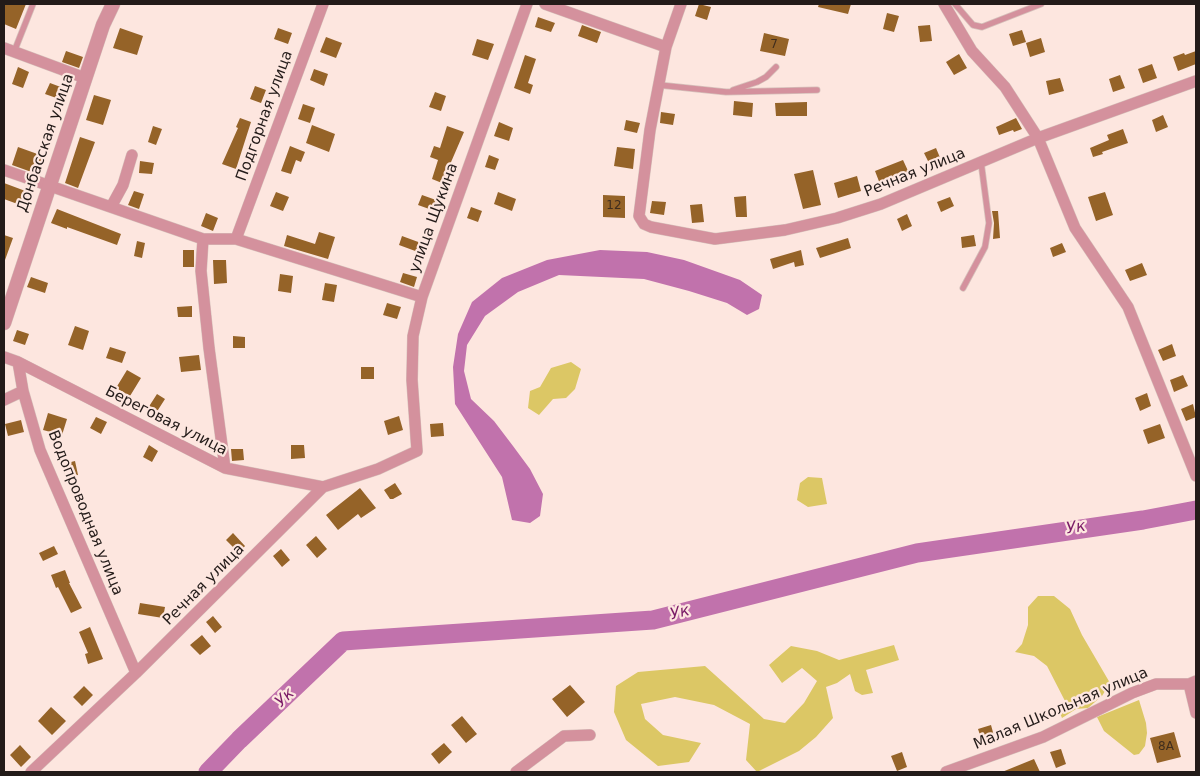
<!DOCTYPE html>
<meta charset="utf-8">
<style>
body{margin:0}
#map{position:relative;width:1200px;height:776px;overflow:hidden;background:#fde6df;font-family:"DejaVu Sans",sans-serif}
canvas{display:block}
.frame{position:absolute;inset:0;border:5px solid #231b19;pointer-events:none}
</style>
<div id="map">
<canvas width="1200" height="776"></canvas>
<div class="frame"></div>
</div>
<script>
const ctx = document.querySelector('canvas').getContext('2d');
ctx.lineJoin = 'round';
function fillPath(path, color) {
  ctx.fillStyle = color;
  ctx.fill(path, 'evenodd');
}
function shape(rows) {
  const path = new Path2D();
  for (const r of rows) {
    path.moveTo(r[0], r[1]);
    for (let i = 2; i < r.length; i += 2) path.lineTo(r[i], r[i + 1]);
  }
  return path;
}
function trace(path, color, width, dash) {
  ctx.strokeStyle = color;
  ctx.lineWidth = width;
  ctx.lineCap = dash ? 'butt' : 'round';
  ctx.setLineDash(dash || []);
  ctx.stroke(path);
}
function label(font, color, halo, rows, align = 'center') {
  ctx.font = font + ' "DejaVu Sans",sans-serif';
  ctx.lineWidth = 4.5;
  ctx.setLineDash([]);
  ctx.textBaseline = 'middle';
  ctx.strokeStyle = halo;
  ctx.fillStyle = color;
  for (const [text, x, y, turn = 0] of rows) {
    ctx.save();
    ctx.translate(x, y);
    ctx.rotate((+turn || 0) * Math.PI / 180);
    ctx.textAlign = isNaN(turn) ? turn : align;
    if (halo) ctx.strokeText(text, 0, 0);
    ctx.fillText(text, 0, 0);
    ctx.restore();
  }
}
fillPath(shape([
 [571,362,581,369,575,389,566,398,553,399,539,415,528,408,530,391,540,387,551,368],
 [808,477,822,478,827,504,808,507,797,500,800,483],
 [1038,596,1054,596,1070,609,1082,635,1110,683,1102,696,1088,708,1076,709,1062,718,1059,711,1065,701,1047,666,1034,656,1015,652,1022,644,1028,625,1028,607],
 [894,645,899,660,866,670,873,693,862,695,855,691,850,674,837,683,826,687,833,718,816,737,799,751,757,772,746,760,750,724,714,705,675,697,641,704,645,719,663,735,701,743,689,762,658,766,626,740,614,712,616,686,638,672,705,666,764,719,785,723,804,703,817,681,802,668,782,683,769,665,791,646,817,651,839,660],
 [1139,700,1146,723,1147,733,1145,746,1139,754,1134,755,1104,731,1097,717]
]), '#dcc765');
fillPath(shape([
 [600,250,647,252,684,260,740,280,762,295,759,309,747,315,727,303,689,291,644,279,559,275,518,292,485,316,467,345,464,371,471,399,494,421,513,446,530,469,543,494,540,516,530,523,512,520,502,477,455,404,453,367,458,334,472,302,502,278,547,260]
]), '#c172ac');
trace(shape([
 [208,772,239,740,343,641,653,620,917,553,1143,520,1196,510]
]), '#c172ac', 19);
fillPath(shape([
 [4,4,26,4,16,29,4,24],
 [699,4,711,7,707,20,695,16],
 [819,4,851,4,848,14,818,7],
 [887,13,899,16,894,32,883,29],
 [538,17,555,23,551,32,535,27],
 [582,25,601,32,597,43,578,36],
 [930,25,932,41,920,42,918,26],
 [120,28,143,36,137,55,113,48],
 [278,28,292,33,288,44,274,39],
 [1022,30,1026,42,1013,46,1009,34],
 [764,33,789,39,785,56,760,51],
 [326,37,342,43,336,58,320,52],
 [1041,38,1045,52,1030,57,1026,43],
 [477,39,494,44,488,60,472,55],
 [66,51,83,57,79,68,62,62],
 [1196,51,1196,64,1178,71,1173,57,1184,53,1185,55],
 [959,54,967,68,954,75,946,62],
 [525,55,536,59,528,83,533,85,530,94,514,88],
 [1152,64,1157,78,1143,83,1138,69],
 [18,67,29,72,23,88,12,84],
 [314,69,328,74,324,86,310,80],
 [1120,75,1125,88,1113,92,1109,79],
 [1060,78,1064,91,1049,95,1046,81],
 [50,83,66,89,62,100,45,94],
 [255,86,266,90,261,103,250,99],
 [435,92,446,96,441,111,429,107],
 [94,95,111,100,103,125,86,120],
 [734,101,753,103,752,117,733,115],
 [807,102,807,116,776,116,775,103],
 [303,104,315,108,310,123,298,119],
 [661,112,675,114,673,125,660,123],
 [1163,115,1168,127,1156,132,1152,120],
 [240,118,251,122,236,169,222,164,238,128,236,127],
 [1016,118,1022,129,1014,132,1013,130,999,135,996,127],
 [626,120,640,123,637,133,624,130],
 [499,122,513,128,509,141,494,136],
 [312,125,335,134,329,152,306,143],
 [153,126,162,129,156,145,148,142],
 [447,126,464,132,442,183,432,179,438,160,430,157,434,146,440,148],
 [1123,129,1128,143,1102,152,1103,154,1093,157,1090,148,1109,140,1107,135],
 [80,137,95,142,78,188,65,183],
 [290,146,305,152,301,162,296,160,291,174,281,171],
 [18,147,43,156,37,174,12,165],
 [617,147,635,149,633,169,614,166],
 [936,148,941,160,930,165,924,153],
 [489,155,499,159,495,170,485,167],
 [903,160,909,173,880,184,875,171],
 [140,161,154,163,152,174,139,173],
 [813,170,821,205,803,209,794,174],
 [857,176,861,191,838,198,834,183],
 [4,183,28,192,23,206,4,199],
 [134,191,144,194,139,209,128,205],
 [276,192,289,197,283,211,270,206],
 [498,192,516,199,512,211,494,204],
 [1105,192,1113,215,1096,221,1088,197],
 [422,195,436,200,432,210,418,205],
 [603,195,625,196,625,218,603,217],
 [746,196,747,217,736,217,734,197],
 [950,197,954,206,941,212,937,202],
 [652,201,666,202,664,215,650,213],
 [702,204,704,222,692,223,690,205],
 [471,207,482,211,478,222,467,218],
 [57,209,121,234,117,245,67,227,67,229,51,223],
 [992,211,998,211,1000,238,993,239,994,223],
 [206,213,218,218,213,231,201,226],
 [907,214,912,226,902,231,897,219],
 [319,232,335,237,328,259,284,246,287,235,315,244],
 [4,235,13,238,5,260,4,260],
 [974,235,976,246,962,248,961,237],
 [402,236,421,243,418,252,399,245],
 [848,238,851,248,820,258,816,248],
 [137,241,145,243,142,258,134,256],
 [1062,243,1066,252,1053,257,1050,248],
 [183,250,194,250,194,267,183,267],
 [801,250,804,265,795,267,794,262,773,269,770,259],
 [213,260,226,260,227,283,214,284],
 [1142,263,1147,275,1130,281,1125,270],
 [403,273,417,277,414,287,400,282],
 [280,274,293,276,291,293,278,291],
 [31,277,48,283,45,293,27,287],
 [325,283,337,285,334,302,322,300],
 [387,303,401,307,397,319,383,315],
 [192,306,192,317,178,317,177,307],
 [75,326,89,331,83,350,68,345],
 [17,330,29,334,25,345,13,341],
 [233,336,245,337,245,348,233,348],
 [1172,344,1176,356,1163,361,1158,350],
 [110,347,126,352,122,363,106,358],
 [199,355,201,370,181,372,179,357],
 [361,367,374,367,374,379,361,379],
 [127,370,141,378,130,396,116,388],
 [1183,375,1188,386,1174,392,1170,380],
 [1147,393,1151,406,1140,411,1135,398],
 [157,394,165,399,156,413,148,408],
 [1193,404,1196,417,1186,421,1181,409],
 [48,413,67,419,62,435,43,430],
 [399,416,403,430,388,435,384,421],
 [96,417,107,422,101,434,90,428],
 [21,420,24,432,8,436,5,424],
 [443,423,444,436,431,437,430,424],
 [1160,424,1165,438,1148,444,1143,430],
 [149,445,158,451,152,462,143,457],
 [291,445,304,445,305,458,291,459],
 [231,449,243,449,244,460,232,461],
 [75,461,78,475,65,477,63,464],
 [395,483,402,494,393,499,390,499,384,490],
 [360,488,376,508,361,518,358,514,338,530,326,515],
 [233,533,245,546,239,553,226,540],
 [316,536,327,549,317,558,306,545],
 [54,546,58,554,43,561,39,553],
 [281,549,290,560,282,567,273,556],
 [65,570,70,583,69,583,82,608,71,613,58,587,56,588,51,575],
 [140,603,165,607,163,618,138,614],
 [213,616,222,627,215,633,206,622],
 [90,627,103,659,88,664,85,654,88,653,79,632],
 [202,635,211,646,200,655,190,645],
 [570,685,585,702,567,717,552,699],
 [84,686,93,695,82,706,73,697],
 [51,707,66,721,52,735,38,721],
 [462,716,477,734,466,743,451,725],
 [991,725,994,736,982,741,978,729],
 [1174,732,1181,757,1157,763,1150,738],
 [444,743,452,752,439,764,431,754],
 [20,745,31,757,21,767,10,755],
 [1061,749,1066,764,1056,768,1050,752],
 [902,752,907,767,897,771,891,756],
 [1034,759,1040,772,1002,772]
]), '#956328');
const service = shape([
 [955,4,973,25,982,27,1041,4],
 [14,52,33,4],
 [659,85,726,92,817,90],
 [733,90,757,82,766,77,776,67],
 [963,288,985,247,989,223,981,162]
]);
const minor = shape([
 [545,4,666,47],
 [681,4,666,47,650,130,639,216,644,224,651,227,715,239,785,230,837,218,881,204,1038,138,1196,81],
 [944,4,972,51,1005,87,1038,138,1075,228,1128,307,1196,476],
 [4,48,85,78],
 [4,170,203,239,236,239,422,297],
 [111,207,123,185,132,155],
 [203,239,201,271,209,348,225,468],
 [236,239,323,4],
 [4,357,18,362,225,468,323,487],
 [18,362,23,391,40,450,136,673],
 [4,400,23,391],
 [1189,684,1196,713],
 [31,772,136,673,323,487,378,469,417,451,412,380,413,336,422,297,527,4],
 [516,772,564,736,590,735],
 [946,772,1043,737,1132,693,1156,684,1189,684,1196,681]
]);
const tertiary = shape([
 [4,323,103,25,113,4]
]);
trace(service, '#d6c1bb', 7);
trace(minor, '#d6c1bb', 12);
trace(tertiary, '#d6c1bb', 15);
trace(service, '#d4919d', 5.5);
trace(minor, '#d4919d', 11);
trace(tertiary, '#d4919d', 14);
label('12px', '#402d1d', null, [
 ["7",774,45],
 ["12",614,206],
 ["8А",1166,747]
]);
label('15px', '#231b19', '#fde6df', [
 ["Подгорная улица",265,116,-70],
 ["Донбасская улица",46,143,-71],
 ["Речная улица",915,173,-22],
 ["улица Щукина",434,218,-70],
 ["Береговая улица",166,421,27],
 ["Водопроводная улица",85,513,68],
 ["Речная улица",204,585,-45],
 ["Малая Школьная улица",1061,709,-23]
]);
label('italic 16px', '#7a1c67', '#fde6df', [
 ["Ук",1076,528,-9],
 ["Ук",680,613,-14],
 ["Ук",285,698,-44]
]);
</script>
